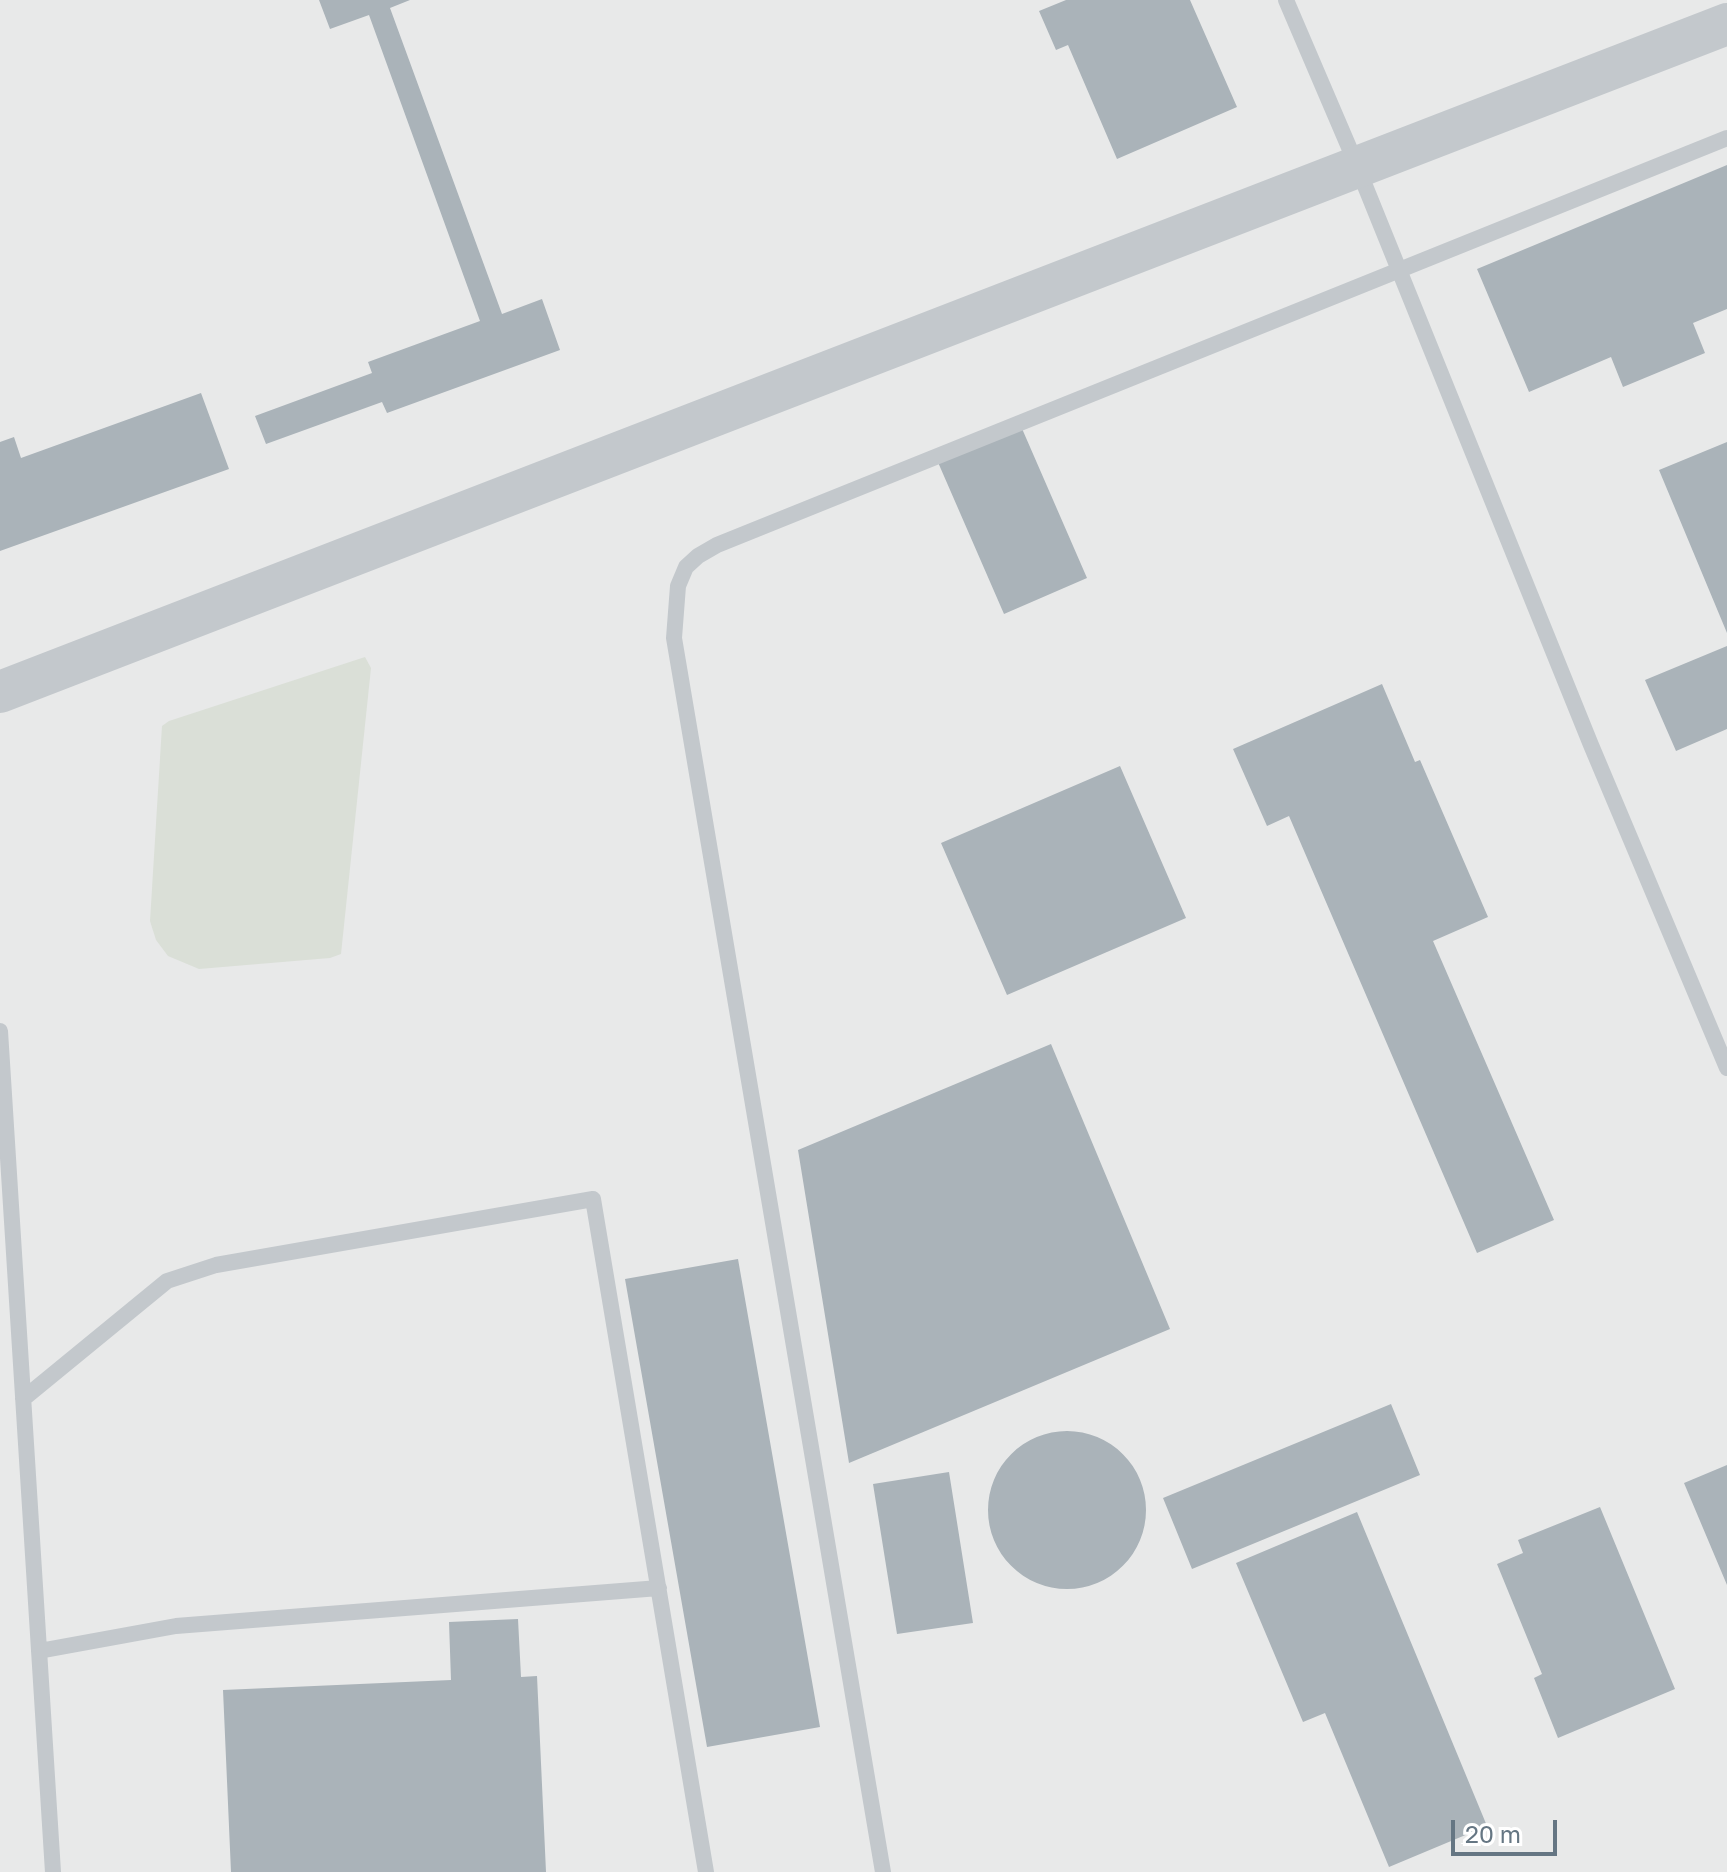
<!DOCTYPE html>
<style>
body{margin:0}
#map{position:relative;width:1727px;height:1872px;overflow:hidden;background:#fafaf8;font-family:"Golos Text",sans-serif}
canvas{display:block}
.scale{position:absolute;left:1451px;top:1820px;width:106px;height:36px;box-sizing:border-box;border:4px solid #657683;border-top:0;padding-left:10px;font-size:24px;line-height:28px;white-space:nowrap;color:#657683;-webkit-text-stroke:6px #fff;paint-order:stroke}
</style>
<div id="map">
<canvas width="1727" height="1872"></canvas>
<div class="scale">20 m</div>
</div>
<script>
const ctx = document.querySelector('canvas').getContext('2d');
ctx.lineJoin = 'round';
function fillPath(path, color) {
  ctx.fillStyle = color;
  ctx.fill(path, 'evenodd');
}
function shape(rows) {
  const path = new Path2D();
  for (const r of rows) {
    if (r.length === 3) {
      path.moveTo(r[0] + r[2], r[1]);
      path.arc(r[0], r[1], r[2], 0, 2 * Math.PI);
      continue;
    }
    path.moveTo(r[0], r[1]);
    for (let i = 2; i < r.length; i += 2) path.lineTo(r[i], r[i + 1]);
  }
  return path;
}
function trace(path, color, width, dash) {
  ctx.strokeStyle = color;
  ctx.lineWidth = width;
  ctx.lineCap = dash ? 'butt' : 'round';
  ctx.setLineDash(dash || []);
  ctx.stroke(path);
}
fillPath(shape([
 [0,0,1727,0,1727,1872,0,1872]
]), '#e8e9e9');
fillPath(shape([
 [365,657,371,668,341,954,330,958,199,969,168,956,156,940,150,921,162,726,169,721]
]), '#dadfd7');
fillPath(shape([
 [319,0,410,0,390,8,502,314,542,299,560,350,387,413,382,402,266,444,255,416,372,373,368,362,480,321,369,15,330,29],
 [1066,0,1190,0,1237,107,1117,159,1068,45,1056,50,1039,11],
 [1727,165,1727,309,1693,323,1705,353,1623,387,1611,357,1529,392,1477,269],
 [201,393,229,469,0,551,0,442,14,437,21,458],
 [1020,424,1087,578,1004,614,937,460],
 [1727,442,1727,633,1659,470],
 [1727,646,1727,729,1676,751,1645,680],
 [1382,684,1415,762,1420,760,1488,917,1433,941,1554,1220,1477,1253,1289,816,1267,826,1233,749],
 [1120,766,1186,918,1007,995,941,843],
 [1051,1044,1170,1329,849,1463,798,1150],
 [738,1259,820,1727,707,1747,625,1279],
 [1391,1404,1420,1475,1192,1569,1163,1498],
 [1067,1510,79],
 [1727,1465,1727,1585,1684,1483],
 [949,1472,973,1623,897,1634,873,1484],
 [1600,1507,1675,1689,1558,1738,1534,1678,1542,1674,1497,1564,1523,1553,1518,1540],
 [1357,1512,1487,1826,1389,1867,1325,1713,1303,1722,1236,1563],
 [518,1619,521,1677,537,1676,546,1872,231,1872,223,1690,451,1680,449,1622]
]), '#aab3b9');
trace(shape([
 [1286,0,1357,166,1591,745,1727,1068],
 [0,1031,53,1872],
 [23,1399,167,1281,216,1265,593,1199,706,1872],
 [39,1651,176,1626,659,1588],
 [883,1872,674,638,678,586,686,567,698,556,717,545,1727,138]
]), '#c3c8cc', 16);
trace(shape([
 [0,692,1727,24]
]), '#c3c8cc', 42);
</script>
